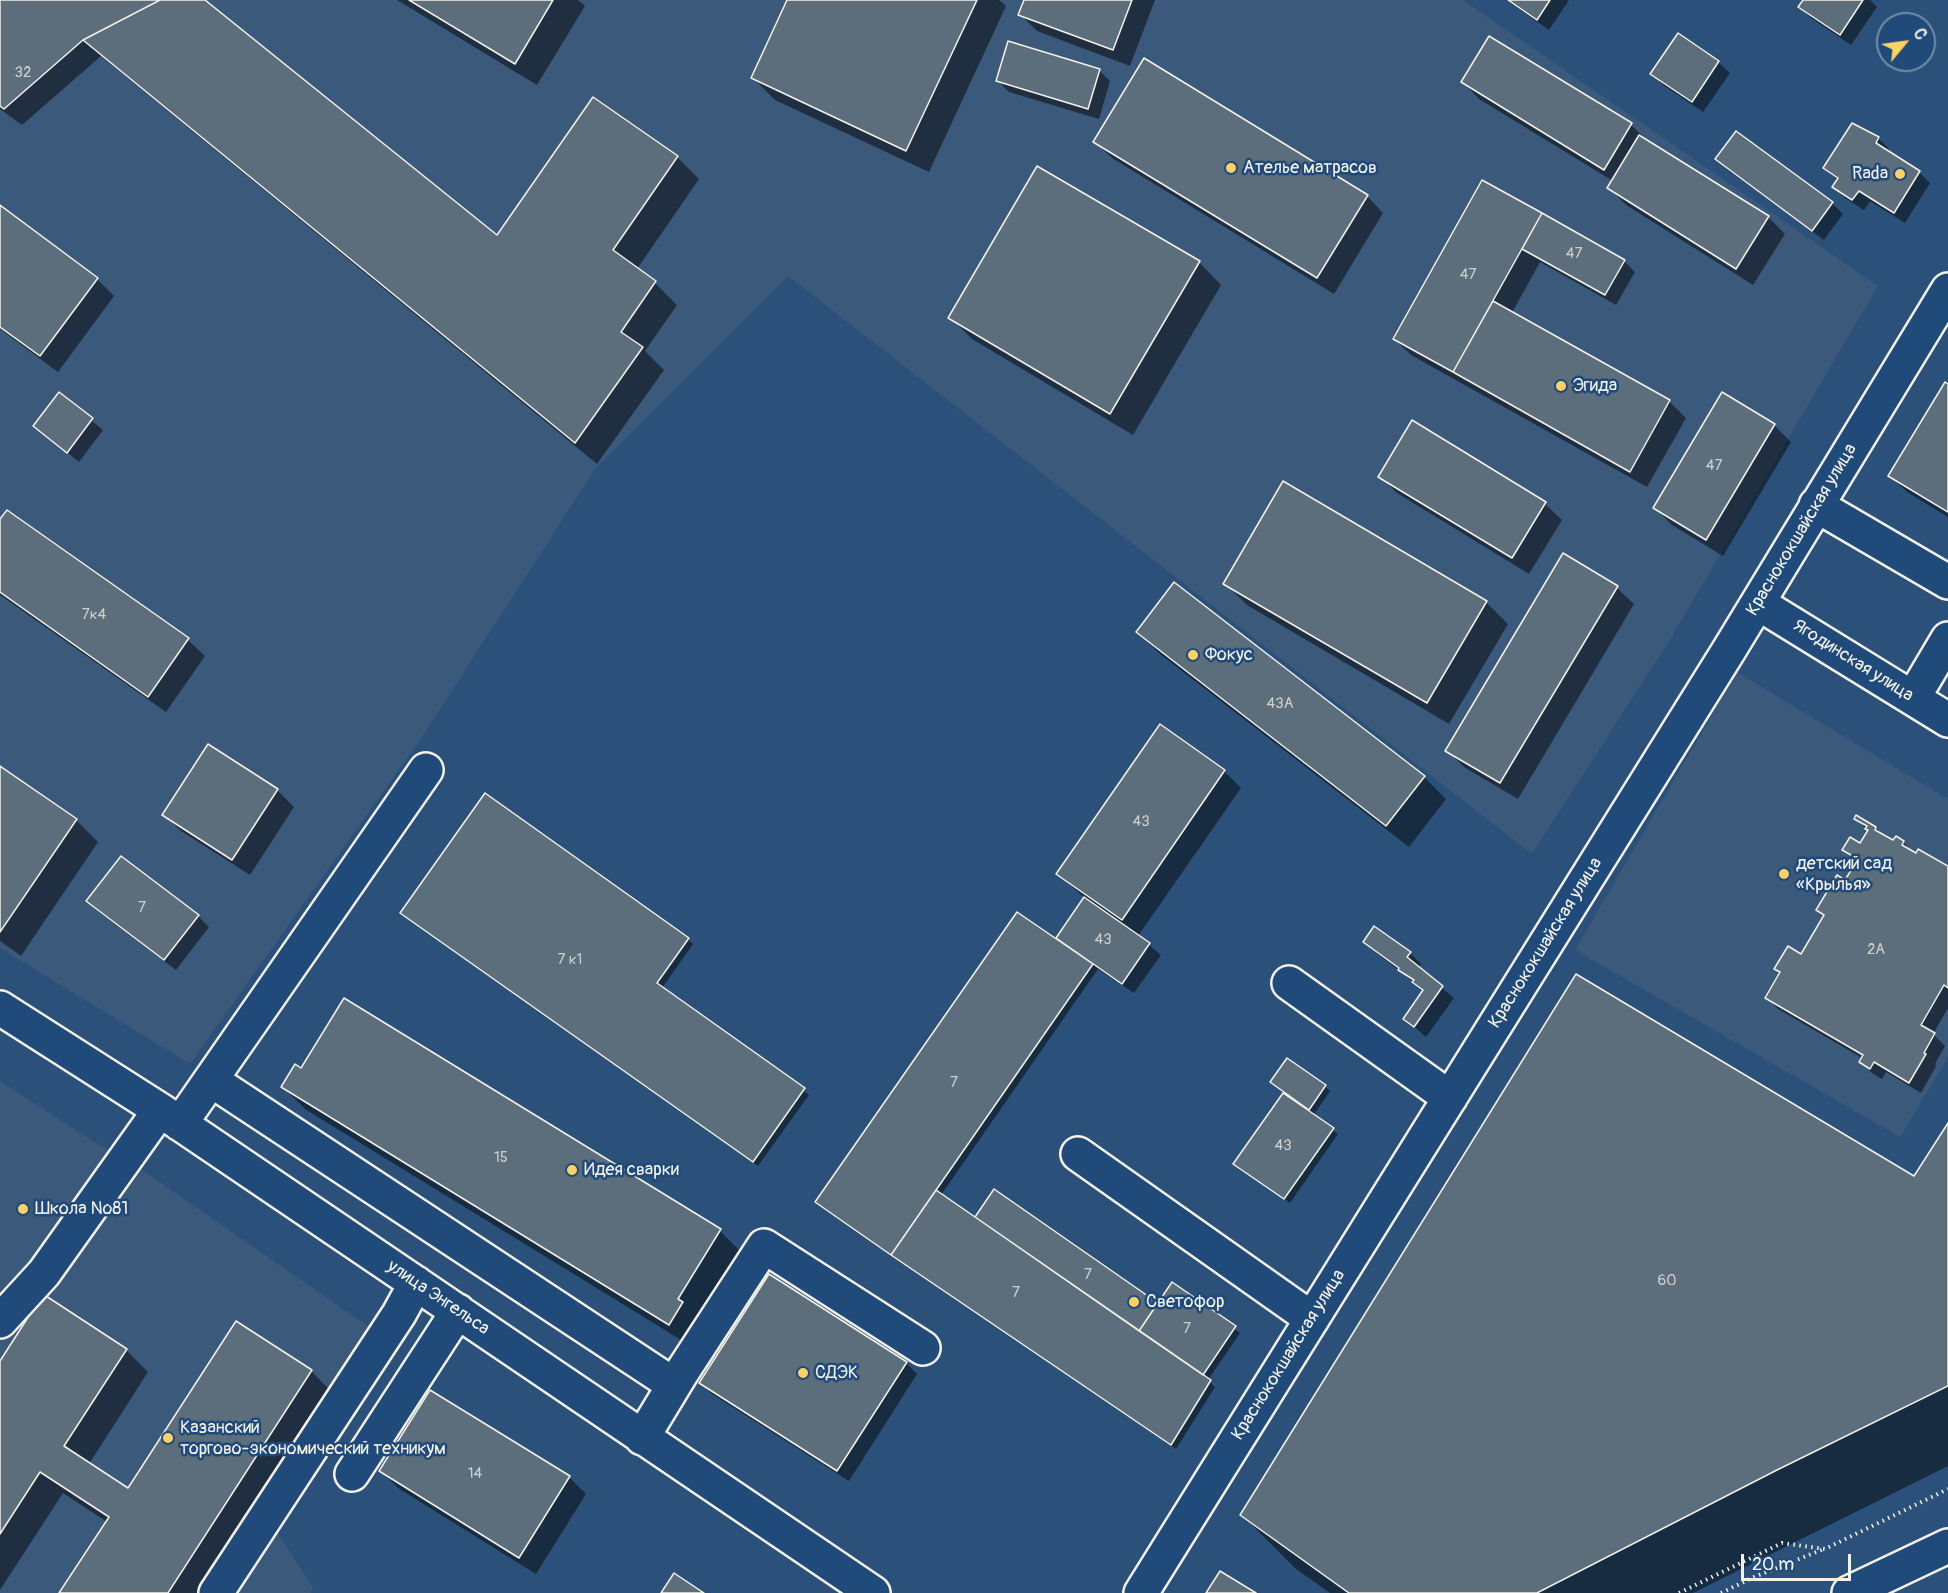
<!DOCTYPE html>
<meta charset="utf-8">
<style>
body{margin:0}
#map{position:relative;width:1948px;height:1593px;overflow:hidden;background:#2b517a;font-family:Pangolin,sans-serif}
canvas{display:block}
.north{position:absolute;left:1876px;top:12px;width:60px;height:60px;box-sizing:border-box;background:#1f4a7a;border:2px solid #748da6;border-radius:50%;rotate:61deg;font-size:16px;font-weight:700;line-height:24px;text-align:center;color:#f4f1e8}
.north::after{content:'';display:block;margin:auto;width:21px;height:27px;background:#ffd166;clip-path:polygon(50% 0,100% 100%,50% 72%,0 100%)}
.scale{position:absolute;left:1741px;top:1554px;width:110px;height:27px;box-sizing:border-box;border:3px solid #f4f1e8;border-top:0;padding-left:8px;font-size:18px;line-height:21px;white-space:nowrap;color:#f4f1e8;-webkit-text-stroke:4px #1f4a7a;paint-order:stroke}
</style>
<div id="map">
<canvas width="1948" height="1593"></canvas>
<div class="north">С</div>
<div class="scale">20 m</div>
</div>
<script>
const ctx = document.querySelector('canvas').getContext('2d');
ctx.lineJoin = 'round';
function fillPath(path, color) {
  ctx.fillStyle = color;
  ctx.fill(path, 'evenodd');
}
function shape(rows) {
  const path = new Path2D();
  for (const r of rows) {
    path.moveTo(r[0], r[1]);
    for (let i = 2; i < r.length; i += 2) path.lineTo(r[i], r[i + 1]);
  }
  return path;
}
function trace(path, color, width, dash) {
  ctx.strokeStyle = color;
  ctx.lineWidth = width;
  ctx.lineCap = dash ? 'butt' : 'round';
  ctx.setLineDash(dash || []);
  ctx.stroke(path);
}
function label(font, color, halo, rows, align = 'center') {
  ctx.font = font + ' Pangolin,sans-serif';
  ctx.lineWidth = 5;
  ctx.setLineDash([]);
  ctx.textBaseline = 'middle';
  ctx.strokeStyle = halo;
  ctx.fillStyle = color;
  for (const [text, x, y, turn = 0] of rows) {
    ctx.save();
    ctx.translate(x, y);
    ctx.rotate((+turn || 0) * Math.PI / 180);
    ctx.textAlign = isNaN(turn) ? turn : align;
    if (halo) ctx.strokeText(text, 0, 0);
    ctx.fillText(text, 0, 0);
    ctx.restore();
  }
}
fillPath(shape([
 [0,0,1463,0,1878,286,1671,638,1532,854,788,276,596,468,420,740,190,1064,0,948],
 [1737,672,1948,799,1948,1057,1900,1137,1575,950],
 [0,1081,91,1140,125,1158,398,1347,275,1528,313,1588,311,1593,0,1593]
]), '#3a597b');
fillPath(shape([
 [0,0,205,0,497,237,594,99,677,157,699,179,637,269,655,283,677,305,645,351,664,370,597,464,101,56,22,125,0,109],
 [397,0,578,0,585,6,537,85],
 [789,0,999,0,1006,6,929,172,775,100,753,78],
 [1025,0,1155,0,1130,66,1037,31,1020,14],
 [1506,0,1569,0,1549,30],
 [1805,0,1870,0,1877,7,1851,45,1811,18,1800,7],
 [1678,36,1718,62,1730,73,1703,112,1663,85,1652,74],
 [1099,70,1110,81,1099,119,1009,92,998,81],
 [1463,82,1631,125,1648,141,1768,217,1785,234,1753,285,1626,205,1609,188,1613,181,1479,99],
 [1853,125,1878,138,1889,149,1888,152,1919,172,1930,183,1905,223,1870,201,1864,210,1845,198,1834,187,1838,180,1825,168],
 [1095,142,1367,196,1383,213,1334,294,1112,158],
 [1717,159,1832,203,1843,214,1824,240,1728,170],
 [1482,182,1624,261,1635,272,1616,305,1540,262,1512,313,1669,401,1686,418,1647,487,1411,355,1394,339],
 [0,206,97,279,114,296,58,372,0,329],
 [1199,262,1221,285,1133,435,972,339,950,317],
 [1948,386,1948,517,1907,492,1890,476],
 [59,394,103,430,79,462,35,426],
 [1774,425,1791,442,1723,556,1672,525,1655,508],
 [1380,476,1545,504,1562,520,1529,574,1397,493],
 [7,512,188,640,205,656,166,712,0,595,0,522],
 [1563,555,1617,588,1634,604,1518,799,1464,767,1447,750],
 [1225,583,1486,602,1508,624,1449,724,1247,605],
 [1138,632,1424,777,1446,799,1409,847,1160,654],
 [1160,727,1224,771,1241,788,1138,936,1161,955,1134,993,1098,969,941,1195,976,1219,1158,1305,1173,1285,1240,1333,1208,1380,1215,1387,1176,1449,823,1207,1066,946,1058,937,1085,898,1058,874],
 [0,768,76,820,98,842,21,956,0,941],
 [277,790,294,807,250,875,181,831,164,815],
 [1855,818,1875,828,1881,835,1894,842,1903,842,1914,853,1948,868,1948,1008,1933,1034,1945,1046,1935,1064,1936,1066,1921,1093,1886,1072,1882,1079,1872,1073,1861,1062,1862,1058,1778,1009,1767,998,1781,974,1776,969,1802,957,1825,917,1818,910,1846,882,1857,862,1844,850,1861,845,1869,831],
 [88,901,198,916,209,927,176,970,99,912],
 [408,918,688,939,693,944,662,988,809,1095,758,1166],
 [1365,942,1410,953,1421,964,1418,968,1454,998,1426,1037,1405,1019,1424,992,1402,972,1376,953],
 [345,1000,720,1231,742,1253,691,1346,305,1109,283,1087,302,1070],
 [1272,1082,1325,1086,1330,1091,1313,1116,1338,1134,1290,1203,1235,1164,1285,1093],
 [1948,1126,1948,1466,1693,1593,1330,1593,1296,1569,1242,1515,1914,1178],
 [126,1350,148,1372,89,1464,129,1490,311,1371,333,1393,204,1593,61,1593,107,1522,63,1493,0,1590,0,1363],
 [906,1363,917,1374,849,1481,712,1394,701,1383],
 [381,1471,569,1477,586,1494,536,1574,398,1488]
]), '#0007');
const building = shape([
 [0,0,160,0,83,40,4,109,0,106,0,0],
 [160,0,205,0,497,235,593,97,678,156,613,250,656,281,621,332,643,347,575,443,83,40,160,0],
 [409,0,553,0,515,64,409,0],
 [787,0,977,0,906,151,751,78,787,0],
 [1024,0,1132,0,1113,50,1018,15,1024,0],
 [1508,0,1550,0,1537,20,1508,0],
 [1803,0,1863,0,1840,35,1798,7,1803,0],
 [1678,33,1719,61,1692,102,1650,74,1678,33],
 [1489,36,1632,123,1604,170,1461,82,1489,36],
 [1008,41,1100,69,1088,109,996,81,1008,41],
 [1144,58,1368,195,1317,278,1093,142,1144,58],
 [1852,123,1879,137,1876,143,1920,171,1894,213,1859,191,1852,200,1832,187,1838,178,1823,168,1852,123],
 [1736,131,1833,202,1812,231,1715,159,1736,131],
 [1639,135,1769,216,1736,269,1607,188,1639,135],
 [1037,166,1200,261,1110,414,948,318,1037,166],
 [1482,180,1542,213,1453,372,1393,339,1482,180],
 [0,205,98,278,40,356,0,327,0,205],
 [1542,213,1625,260,1605,295,1522,249,1542,213],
 [1493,301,1670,400,1630,472,1453,372,1493,301],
 [1945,382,1948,384,1948,512,1888,476,1945,382],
 [59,392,93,418,67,453,33,426,59,392],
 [1722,392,1775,424,1706,540,1653,508,1722,392],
 [1412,420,1546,502,1512,558,1378,477,1412,420],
 [1283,481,1487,601,1427,703,1223,584,1283,481],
 [7,510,189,638,148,697,0,592,0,519,7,510],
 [1563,553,1618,586,1500,783,1445,751,1563,553],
 [1174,582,1425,776,1386,826,1136,632,1174,582],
 [1160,724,1225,770,1122,920,1056,874,1160,724],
 [208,744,278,789,232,860,162,815,208,744],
 [0,766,77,819,0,932,0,766],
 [485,793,689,938,657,983,805,1088,753,1162,400,913,485,793],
 [1856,815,1876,827,1875,830,1893,840,1896,836,1904,841,1902,845,1916,853,1918,849,1948,866,1948,988,1944,985,1921,1025,1935,1033,1924,1053,1926,1054,1909,1083,1874,1062,1870,1069,1859,1062,1863,1055,1765,998,1780,972,1774,969,1788,946,1801,954,1824,915,1816,910,1837,875,1845,880,1858,859,1842,850,1850,837,1860,843,1868,830,1865,829,1867,826,1854,819,1856,815],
 [121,856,199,915,164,960,86,901,121,856],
 [1084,897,1150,943,1122,984,1056,938,1084,897],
 [1017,912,1093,964,891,1255,815,1202,1017,912],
 [1374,926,1411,952,1407,957,1443,986,1414,1027,1403,1019,1423,990,1412,982,1414,980,1398,970,1399,968,1363,942,1374,926],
 [1576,974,1914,1176,1948,1123,1948,1386,1777,1470,1537,1593,1349,1593,1240,1515,1576,974],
 [344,998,721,1229,678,1299,683,1302,669,1325,281,1087,295,1064,301,1068,344,998],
 [1287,1058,1326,1085,1309,1110,1270,1082,1287,1058],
 [1283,1093,1334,1128,1284,1199,1233,1164,1283,1093],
 [994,1189,1158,1303,1139,1331,975,1217,994,1189],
 [936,1190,1211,1380,1171,1445,891,1255,936,1190],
 [769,1274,907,1362,837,1471,699,1383,769,1274],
 [1172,1282,1236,1326,1203,1375,1139,1331,1172,1282],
 [43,1294,127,1349,64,1446,128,1488,236,1321,312,1370,168,1593,59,1593,109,1517,40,1472,0,1534,0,1361,43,1294],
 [430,1390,570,1476,519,1558,379,1471,430,1390],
 [1220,1571,1256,1593,1206,1593,1220,1571],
 [674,1573,704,1593,661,1593,674,1573]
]);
fillPath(building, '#5c6d7c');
trace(building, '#f4f1e8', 1.5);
const minor = shape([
 [1816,505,1948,582],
 [1758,603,1948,720],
 [1913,698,1948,639],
 [1289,983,1450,1098],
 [0,1008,160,1110,873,1593],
 [211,1080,674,1385],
 [180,1124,426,770],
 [1078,1154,1312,1319],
 [0,1321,44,1273,160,1110],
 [642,1438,682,1372,764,1246,923,1348],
 [352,1474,458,1311],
 [216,1593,399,1314,416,1283],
 [1141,1593,1729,650,1948,290]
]);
const major = shape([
 [1849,1593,1948,1546]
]);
trace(minor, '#f4f1e8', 38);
trace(major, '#f4f1e8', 38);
trace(shape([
 [1679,1593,1782,1543,1825,1549,1948,1489],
 [1721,1593,1754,1577,1824,1549]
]), '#f4f1e8', 4, [1.5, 4.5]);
trace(minor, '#1f4a7a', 33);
trace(major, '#1f4a7a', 33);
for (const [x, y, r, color] of [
 [1231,168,6,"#ffd166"],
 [1900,174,6,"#ffd166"],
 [1561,386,6,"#ffd166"],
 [1193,655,6,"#ffd166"],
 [1784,874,6,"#ffd166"],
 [572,1170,6,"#ffd166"],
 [23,1209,6,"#ffd166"],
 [1134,1302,6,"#ffd166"],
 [803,1373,6,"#ffd166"],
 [168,1438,6,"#ffd166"]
]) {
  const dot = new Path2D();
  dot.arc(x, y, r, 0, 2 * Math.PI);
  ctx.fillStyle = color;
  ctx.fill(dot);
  trace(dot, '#1f4a7a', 2);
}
label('15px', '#ced0cd', null, [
 ["32",23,73],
 ["47",1574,254],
 ["47",1468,275],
 ["47",1714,466],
 ["7к4",94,615],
 ["43А",1280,704],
 ["43",1141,822],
 ["7",142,908],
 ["43",1103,940],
 ["2А",1876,950],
 ["7 к1",570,960],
 ["7",954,1083],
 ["43",1283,1146],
 ["15",501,1158],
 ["7",1088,1275],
 ["60",1667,1281],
 ["7",1016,1293],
 ["7",1187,1329],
 ["14",475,1474]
]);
label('18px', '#f4f1e8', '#1f4a7a', [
 ["Ателье матрасов",1243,168],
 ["Rada",1888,174,"right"],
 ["Эгида",1573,386],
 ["Фокус",1205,655],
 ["детский сад",1796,864],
 ["«Крылья»",1796,885],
 ["Идея сварки",584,1170],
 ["Школа №81",35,1209],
 ["Светофор",1146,1302],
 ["СДЭК",815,1373],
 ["Казанский",180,1428],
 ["торгово-экономический техникум",180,1449]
], 'left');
label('18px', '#f4f1e8', '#1f4a7a', [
 ["Краснококшайская улица",1802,530,-59],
 ["Ягодинская улица",1853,661,32],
 ["Краснококшайская улица",1546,943,-58],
 ["улица Энгельса",438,1298,34],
 ["Краснококшайская улица",1289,1355,-58]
]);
</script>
